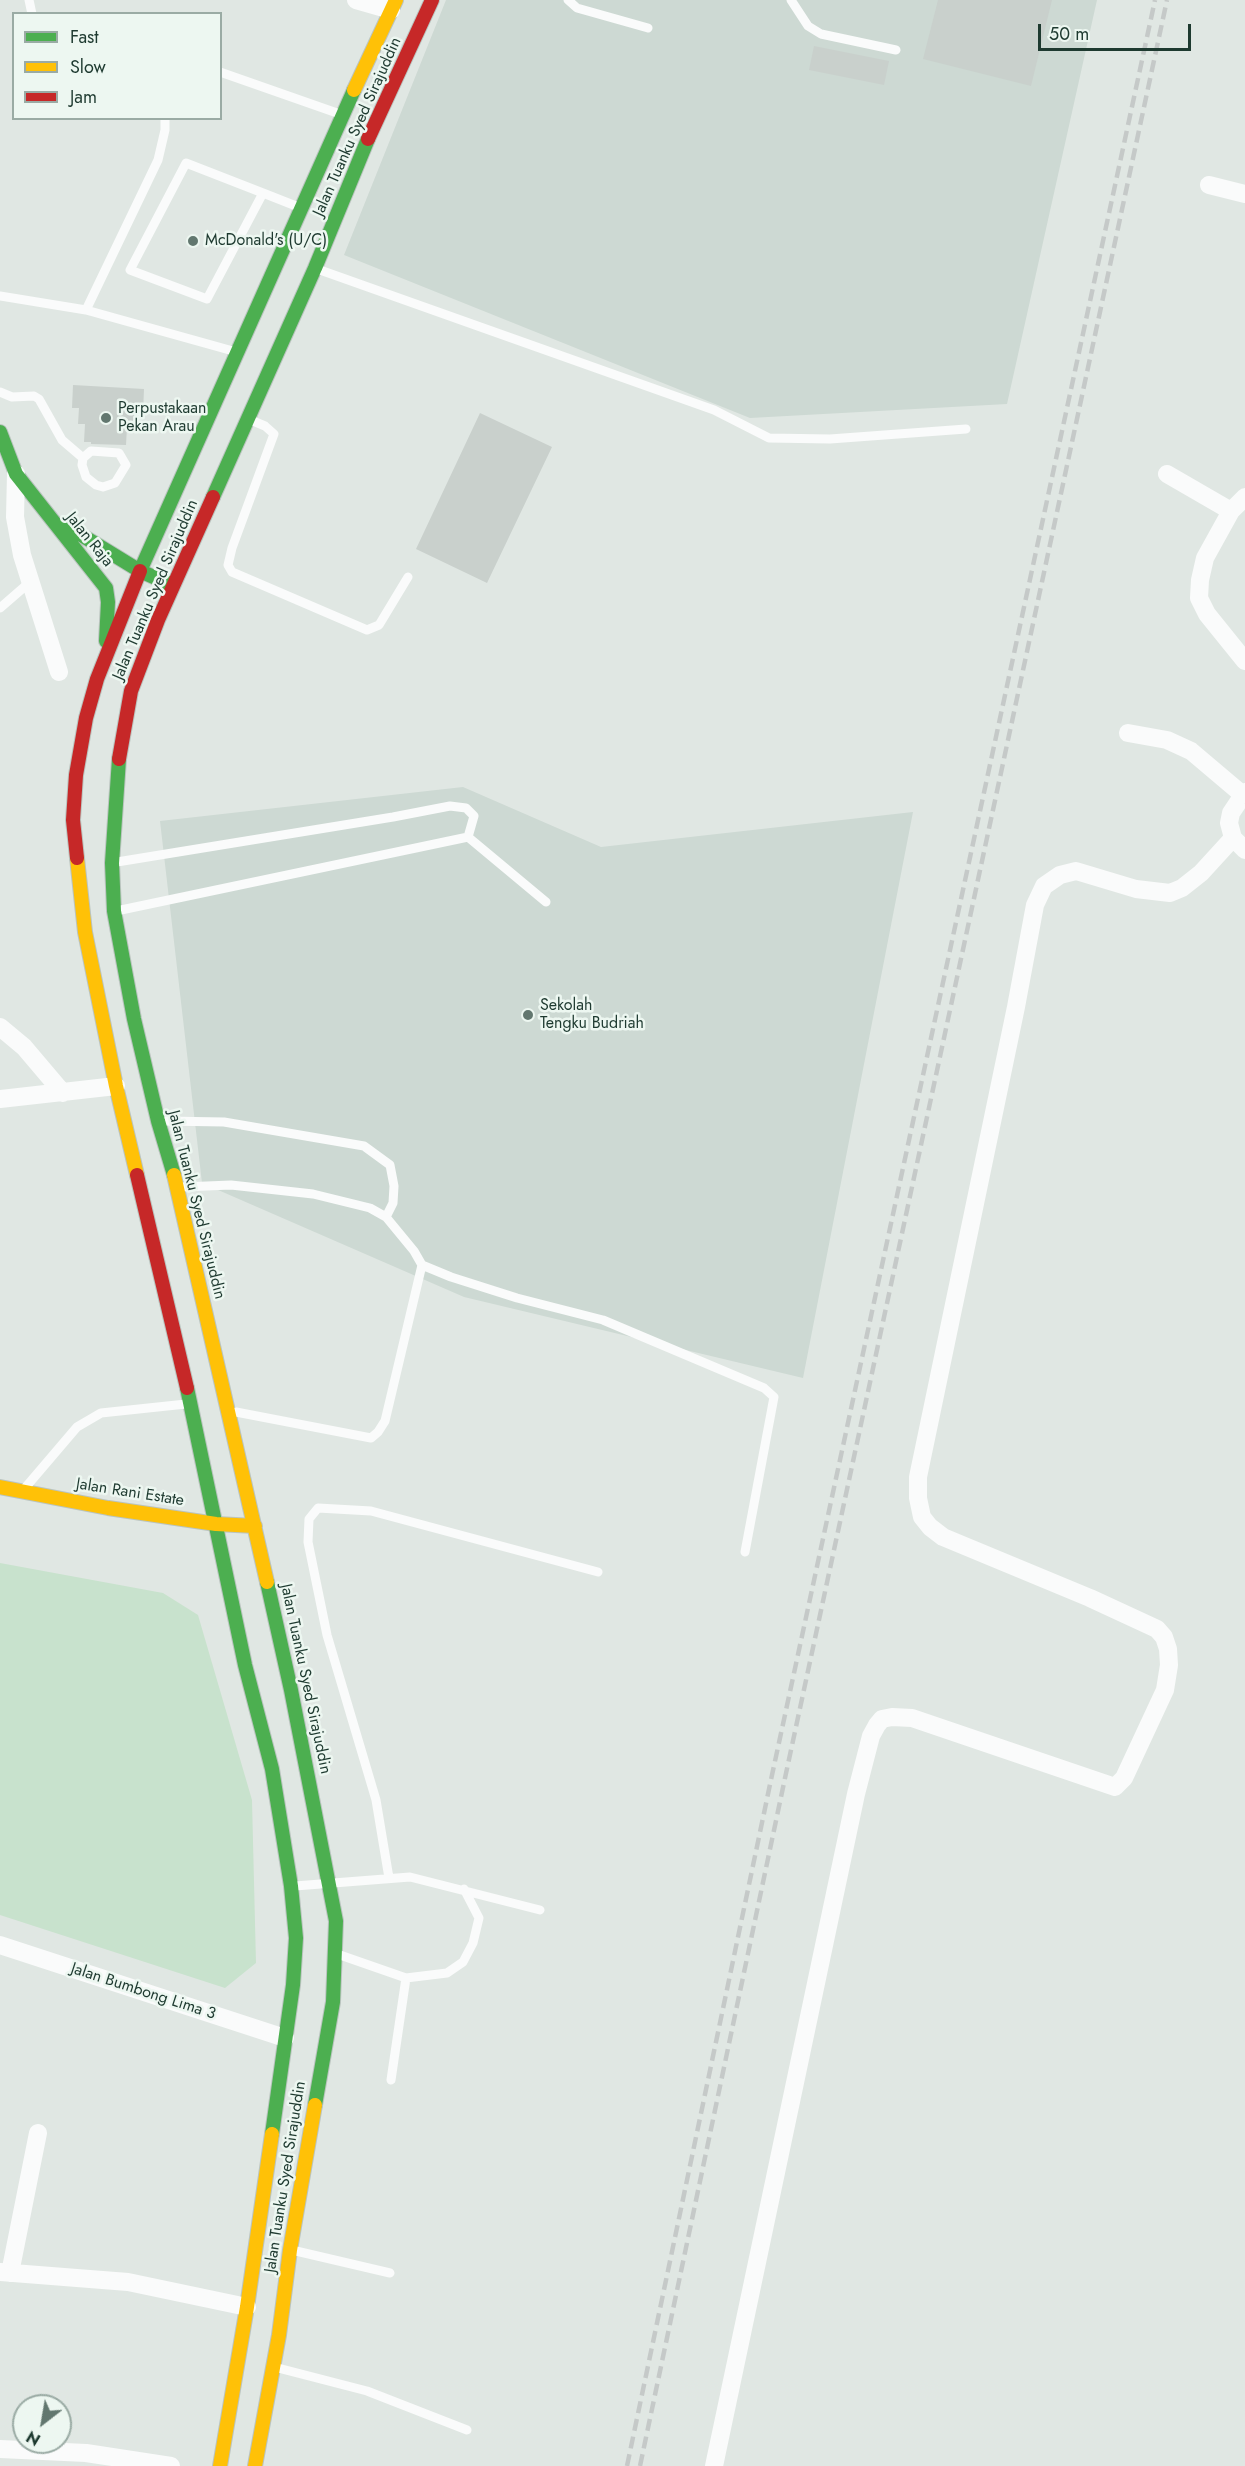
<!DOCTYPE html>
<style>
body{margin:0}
#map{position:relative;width:1245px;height:2466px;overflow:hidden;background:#e0e7e3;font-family:Jost,sans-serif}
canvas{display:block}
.legend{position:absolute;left:12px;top:12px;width:210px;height:108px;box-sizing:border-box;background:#edf7f1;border:2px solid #9aaba4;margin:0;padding:8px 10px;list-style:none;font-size:18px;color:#1e3a30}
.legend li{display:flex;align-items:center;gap:12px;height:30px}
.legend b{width:30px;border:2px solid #9aaba4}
.north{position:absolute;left:12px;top:2394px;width:60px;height:60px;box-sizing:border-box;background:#edf7f1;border:2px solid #9aaba4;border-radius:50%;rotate:211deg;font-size:16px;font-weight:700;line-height:24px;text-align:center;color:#1e3a30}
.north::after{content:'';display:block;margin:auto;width:21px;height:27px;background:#62776f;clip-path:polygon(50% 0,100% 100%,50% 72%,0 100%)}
.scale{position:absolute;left:1038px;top:24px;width:153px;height:27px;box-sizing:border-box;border:3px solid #1e3a30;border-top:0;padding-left:8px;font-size:18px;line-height:21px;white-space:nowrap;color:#1e3a30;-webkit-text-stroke:4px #edf7f1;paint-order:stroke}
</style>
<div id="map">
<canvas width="1245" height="2466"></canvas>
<ul class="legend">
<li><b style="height:8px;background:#4caf50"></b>Fast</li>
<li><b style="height:8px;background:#ffc107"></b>Slow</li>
<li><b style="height:8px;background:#c62828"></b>Jam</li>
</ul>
<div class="north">N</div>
<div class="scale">50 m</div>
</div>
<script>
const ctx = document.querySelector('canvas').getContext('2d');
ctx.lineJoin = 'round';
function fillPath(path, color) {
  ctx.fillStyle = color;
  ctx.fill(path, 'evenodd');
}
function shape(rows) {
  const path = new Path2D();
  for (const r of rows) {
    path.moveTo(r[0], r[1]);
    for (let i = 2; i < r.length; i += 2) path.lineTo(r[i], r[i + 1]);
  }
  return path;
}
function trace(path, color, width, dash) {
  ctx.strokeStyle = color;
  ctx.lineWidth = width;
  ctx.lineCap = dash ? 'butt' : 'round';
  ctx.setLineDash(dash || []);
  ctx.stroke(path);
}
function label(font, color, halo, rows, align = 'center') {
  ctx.font = font + ' Jost,sans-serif';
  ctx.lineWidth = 5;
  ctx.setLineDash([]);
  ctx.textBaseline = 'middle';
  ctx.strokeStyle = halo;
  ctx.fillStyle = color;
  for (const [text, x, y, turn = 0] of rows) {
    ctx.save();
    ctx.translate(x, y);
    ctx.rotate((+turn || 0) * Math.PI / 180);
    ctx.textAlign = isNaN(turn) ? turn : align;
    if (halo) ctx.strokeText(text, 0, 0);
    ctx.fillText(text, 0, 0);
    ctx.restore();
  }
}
fillPath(shape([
 [446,0,1097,0,1007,404,750,418,344,255],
 [463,787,601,847,913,812,803,1378,464,1297,202,1183,160,821]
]), '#cdd9d3');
fillPath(shape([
 [0,1563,163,1593,198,1615,252,1800,256,1963,225,1988,0,1915]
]), '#c8e2cd');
fillPath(shape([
 [938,0,1052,0,1031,86,923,59],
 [814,46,889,61,884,85,809,70],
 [73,385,144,389,143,413,134,412,133,428,127,427,126,445,91,444,91,442,84,442,85,424,78,424,79,408,72,408],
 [480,413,552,447,487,583,416,549]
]), '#c9d0cc');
const fast = shape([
 [0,432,16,474,106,588,108,602,106,641],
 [213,497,315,268,368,139],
 [65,525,140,571,172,585],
 [140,571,354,90],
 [119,759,112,863,114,911,134,1019,158,1121,174,1175],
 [187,1388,245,1665,272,1769,291,1886,296,1938,293,1985,272,2134],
 [267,1582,291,1690,336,1921,333,2002,315,2105]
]);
const slow = shape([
 [354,90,396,0],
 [77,858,85,932,116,1086,137,1175],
 [174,1175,267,1582],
 [0,1487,108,1508,216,1524,255,1526],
 [220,2466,247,2307,272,2134],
 [255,2466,279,2335,290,2250,315,2105]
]);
const jam = shape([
 [368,139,432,0],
 [119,759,131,691,158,620,213,497],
 [77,858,73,820,76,775,86,718,97,679,140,571],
 [137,1175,187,1388]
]);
trace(fast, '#bac4bf', 16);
trace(slow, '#bac4bf', 16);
trace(jam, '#bac4bf', 16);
trace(shape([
 [29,0,32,14],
 [568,0,577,8,648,28],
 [791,0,808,26,821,34,896,50],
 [220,72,337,113],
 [263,193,186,163,130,270,207,299,263,193,296,206],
 [320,270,714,410,769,438,830,439,966,429],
 [0,296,86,310,233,351],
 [86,310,158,160,165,130,165,118],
 [0,392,12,397,34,396,39,399,62,440,83,458],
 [253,421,265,426,274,434,232,548,228,565,232,572,367,630,379,625,408,577],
 [91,451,119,453,126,465,115,483,103,487,96,485,86,477,82,465,83,458,91,451],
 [0,608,30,582],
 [468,837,546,902],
 [117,862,393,817,450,806,466,808,474,816,468,837],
 [121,910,468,837],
 [164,1121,224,1122,364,1146,390,1165,394,1186,393,1203,386,1217],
 [182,1187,231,1185,313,1194,370,1208,386,1217,414,1251,422,1265,451,1277,517,1298,603,1320,764,1388,774,1397,745,1552],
 [236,1412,371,1438,378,1432,385,1421,422,1265],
 [25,1488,77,1427,101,1413,186,1404],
 [389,1878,376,1800,327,1635,308,1542,309,1519,318,1508,371,1511,598,1572],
 [295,1886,410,1877,540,1910],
 [340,1955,406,1978,391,2080],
 [406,1978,447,1973,463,1962,473,1943,479,1918,464,1889],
 [296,2251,390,2273],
 [278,2368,367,2391,467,2430]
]), '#fafbfb', 9);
trace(shape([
 [356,0,391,10],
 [1209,185,1245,194],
 [16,474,15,517,22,555,59,672],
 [1167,474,1231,511],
 [1245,497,1231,511,1205,558,1200,580,1199,598,1207,614,1245,661],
 [1128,733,1167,740,1191,751,1243,795],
 [1245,792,1231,813,1229,823,1233,838,1245,850],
 [0,1027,24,1047,63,1093],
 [0,1099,116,1086],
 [0,1945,285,2038],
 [0,2272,128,2282,247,2307],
 [10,2273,38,2133],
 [0,2449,86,2453,171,2466],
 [714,2466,856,1794,871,1736,877,1725,882,1719,892,1717,912,1718,1115,1787,1124,1778,1165,1690,1169,1665,1168,1649,1164,1637,1157,1629,1090,1598,943,1537,930,1527,922,1517,918,1498,918,1477,1016,1007,1035,905,1044,886,1060,875,1076,871,1136,889,1170,893,1182,888,1201,873,1233,838]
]), '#fafbfb', 18);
trace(fast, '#4caf50', 14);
trace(slow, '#ffc107', 14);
trace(jam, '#c62828', 14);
trace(shape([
 [627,2466,772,1775,1155,0],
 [640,2466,785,1778,1167,0]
]), '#c5c9c8', 4.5, [12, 6]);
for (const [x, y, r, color] of [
 [193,241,6,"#62776f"],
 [106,418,6,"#62776f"],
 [528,1015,6,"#62776f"]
]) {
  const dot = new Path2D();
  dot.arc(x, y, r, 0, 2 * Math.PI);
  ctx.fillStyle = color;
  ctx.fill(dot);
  trace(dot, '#edf7f1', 2);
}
label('16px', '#1e3a30', '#edf7f1', [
 ["Jalan Tuanku Syed Sirajuddin",358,127,-66],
 ["Jalan Raja",89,540,51],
 ["Jalan Tuanku Syed Sirajuddin",156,590,-67],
 ["Jalan Tuanku Syed Sirajuddin",196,1205,76],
 ["Jalan Rani Estate",130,1493,9],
 ["Jalan Tuanku Syed Sirajuddin",305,1679,78],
 ["Jalan Bumbong Lima 3",143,1992,18],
 ["Jalan Tuanku Syed Sirajuddin",286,2177,-81]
]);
label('16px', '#1e3a30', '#edf7f1', [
 ["McDonald's (U/C)",205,241],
 ["Perpustakaan",118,409],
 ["Pekan Arau",118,427],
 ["Sekolah",540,1006],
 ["Tengku Budriah",540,1024]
], 'left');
</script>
